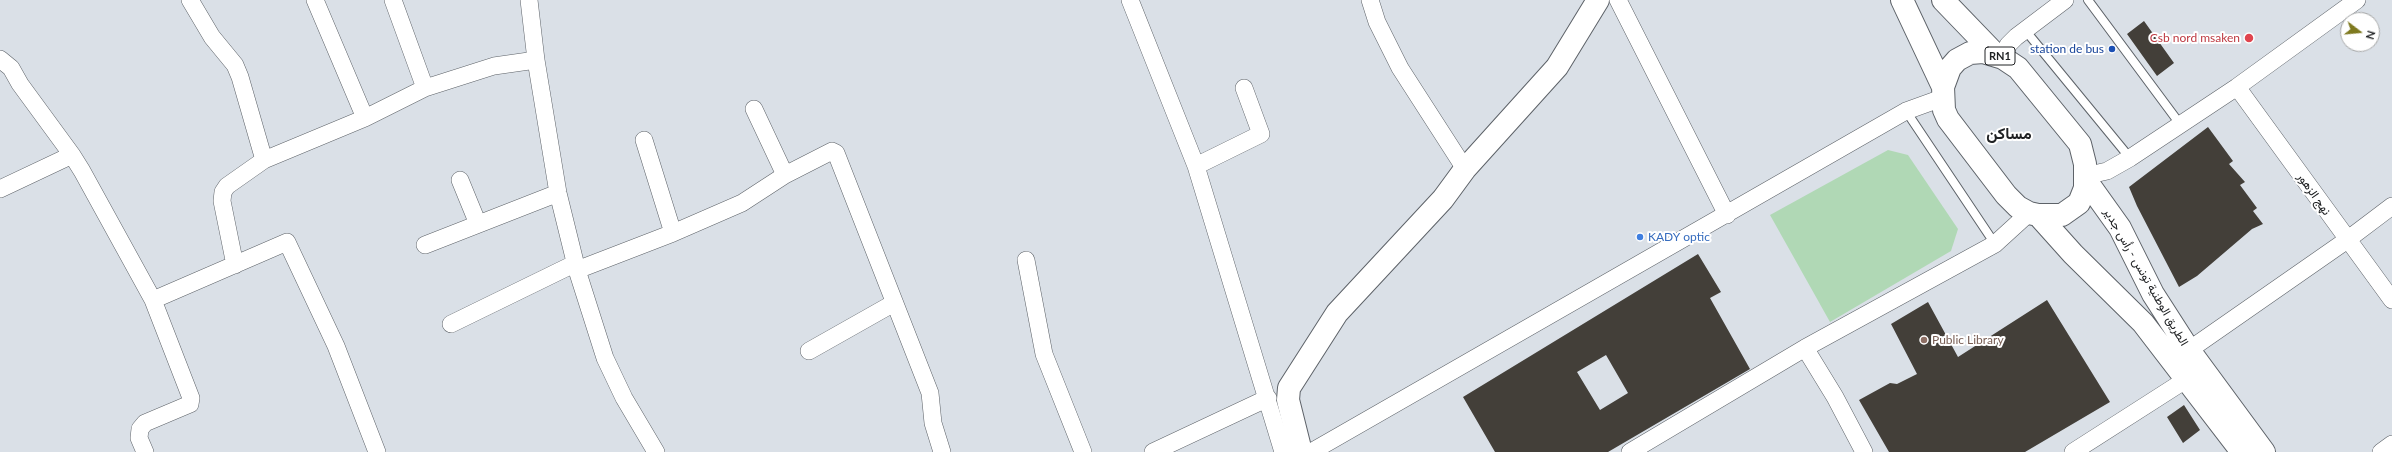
<!DOCTYPE html>
<meta charset="utf-8">
<style>
body{margin:0}
#map{position:relative;width:2392px;height:452px;overflow:hidden;background:#dae0e7;font-family:Lato,sans-serif}
canvas{display:block}
.north{position:absolute;left:2340px;top:12px;width:40px;height:40px;box-sizing:border-box;background:#fff;border:1px solid #a6a7a7;border-radius:50%;rotate:106deg;font-size:11px;font-weight:700;line-height:16px;text-align:center;color:#202224}
.north::after{content:'';display:block;margin:auto;width:14px;height:18px;background:#7e791f;clip-path:polygon(50% 0,100% 100%,50% 72%,0 100%)}
</style>
<div id="map">
<canvas width="2392" height="452"></canvas>
<div class="north">N</div>
</div>
<script>
const ctx = document.querySelector('canvas').getContext('2d');
ctx.lineJoin = 'round';
function fillPath(path, color) {
  ctx.fillStyle = color;
  ctx.fill(path, 'evenodd');
}
function shape(rows) {
  const path = new Path2D();
  for (const r of rows) {
    path.moveTo(r[0], r[1]);
    for (let i = 2; i < r.length; i += 2) path.lineTo(r[i], r[i + 1]);
  }
  return path;
}
function trace(path, color, width, dash) {
  ctx.strokeStyle = color;
  ctx.lineWidth = width;
  ctx.lineCap = dash ? 'butt' : 'round';
  ctx.setLineDash(dash || []);
  ctx.stroke(path);
}
function label(font, color, halo, rows, align = 'center') {
  ctx.font = font + ' Lato,Vazirmatn,sans-serif';
  ctx.lineWidth = 4;
  ctx.setLineDash([]);
  ctx.textBaseline = 'middle';
  ctx.strokeStyle = halo;
  ctx.fillStyle = color;
  for (const [text, x, y, turn = 0] of rows) {
    ctx.save();
    ctx.translate(x, y);
    ctx.rotate((+turn || 0) * Math.PI / 180);
    ctx.textAlign = isNaN(turn) ? turn : align;
    if (halo) ctx.strokeText(text, 0, 0);
    ctx.fillText(text, 0, 0);
    ctx.restore();
  }
}
fillPath(shape([
 [1888,150,1908,155,1958,229,1951,251,1830,322,1770,215]
]), '#b0d8b5');
fillPath(shape([
 [2144,21,2174,63,2157,76,2127,34],
 [2208,127,2233,161,2229,164,2245,182,2240,185,2257,208,2253,211,2263,224,2252,229,2197,276,2179,287,2137,206,2129,187],
 [1698,254,1721,292,1710,298,1750,369,1608,452,1495,452,1463,397],
 [1606,355,1628,393,1600,410,1577,372],
 [2047,300,2110,402,2025,452,1889,452,1859,400,1890,383,1897,384,1917,374,1891,324,1928,302,1958,357],
 [2184,405,2200,430,2183,443,2167,417]
]), '#433f39');
const lane = shape([
 [2088,0,2180,124],
 [2025,30,2130,158],
 [1906,111,1995,244]
]);
const street = shape([
 [190,0,212,37,235,65,240,77,264,160],
 [393,0,425,88],
 [529,0,536,60,558,193,577,270,605,358,624,398,656,452],
 [1130,0,1196,166,1283,452],
 [1370,0,1377,22,1400,68,1465,169],
 [1618,0,1727,215],
 [2003,58,2008,45,2016,37,2065,0],
 [0,59,11,68,20,84,72,155],
 [2237,87,2392,300],
 [365,118,425,88,494,66,536,60],
 [644,140,673,233],
 [1196,166,1261,134,1244,88],
 [785,175,832,151,836,153,930,393,933,423,942,452],
 [2085,176,2107,171,2130,158,2237,87,2357,0],
 [460,180,478,224],
 [0,189,72,155,82,171,153,300,191,398,190,404,145,423,140,429,139,438,145,452],
 [425,245,558,193],
 [1026,260,1044,354,1083,452],
 [235,265,222,201,223,192,227,186,264,160,365,118,315,0],
 [577,270,673,233,742,203,785,175,754,109],
 [153,300,287,242,336,346,377,452],
 [451,324,576,263],
 [1805,348,1835,397,1864,452],
 [2189,350,2347,240,2392,206],
 [809,351,894,303],
 [1153,452,1268,398],
 [1311,452,1906,111,1942,98],
 [1630,452,1805,348,1995,244,2029,213],
 [2073,452,2187,379],
 [2381,452,2392,444]
]);
const secondary = shape([
 [1301,452,1288,400,1289,388,1337,313,1443,199,1465,169,1557,67,1598,0]
]);
const primary = shape([
 [1902,0,1943,87],
 [1943,0,1995,54],
 [1983,52,2003,58,2018,68,2080,144,2085,164,2085,188,2079,203,2062,215,2038,215,2029,213,2018,207,2006,195,1948,119,1944,110,1943,87,1950,68,1957,60,1970,53,1983,52],
 [2085,179,2120,228,2153,294,2189,350,2264,452],
 [2038,215,2073,254,2143,323,2242,452]
]);
trace(lane, '#5d6268', 10);
trace(street, '#5d6268', 18);
trace(secondary, '#5d6268', 24);
trace(primary, '#5d6268', 24);
trace(lane, '#fff', 8);
trace(street, '#fff', 17);
trace(secondary, '#fff', 22);
trace(primary, '#fff', 22);
for (const [x, y, r, color] of [
 [2249,38,5,"#e0444e"],
 [2112,49,4,"#1a4fb4"],
 [1640,237,4,"#3f7fe0"],
 [1924,340,4,"#8d6e63"]
]) {
  const dot = new Path2D();
  dot.arc(x, y, r, 0, 2 * Math.PI);
  ctx.fillStyle = color;
  ctx.fill(dot);
  trace(dot, '#fff', 1.5);
}
for (const [x, y, w] of [
 [2000,56,30]
]) {
  const box = new Path2D();
  box.roundRect(x - w / 2, y - 9, w, 18, 3);
  ctx.fillStyle = '#fff';
  ctx.fill(box);
  trace(box, '#202224', 1);
}
label('bold 11px', '#202224', null, [
 ["RN1",2000,56]
]);
label('12px', '#be3a42', '#fff', [
 ["Csb nord msaken",2240,38]
], 'right');
label('12px', '#164399', '#fff', [
 ["station de bus",2104,49]
], 'right');
label('12px', '#202224', '#fff', [
 ["نهج الزهور",2314,194,55],
 ["الطريق الوطنية تونس - رأس جدير",2146,277,60]
]);
label('12px', '#366cbe', '#fff', [
 ["KADY optic",1648,237]
], 'left');
label('12px', '#785e54', '#fff', [
 ["Public Library",1932,340]
], 'left');
label('bold 16px', '#202224', '#fff', [
 ["مساكن",2009,134]
]);
</script>
